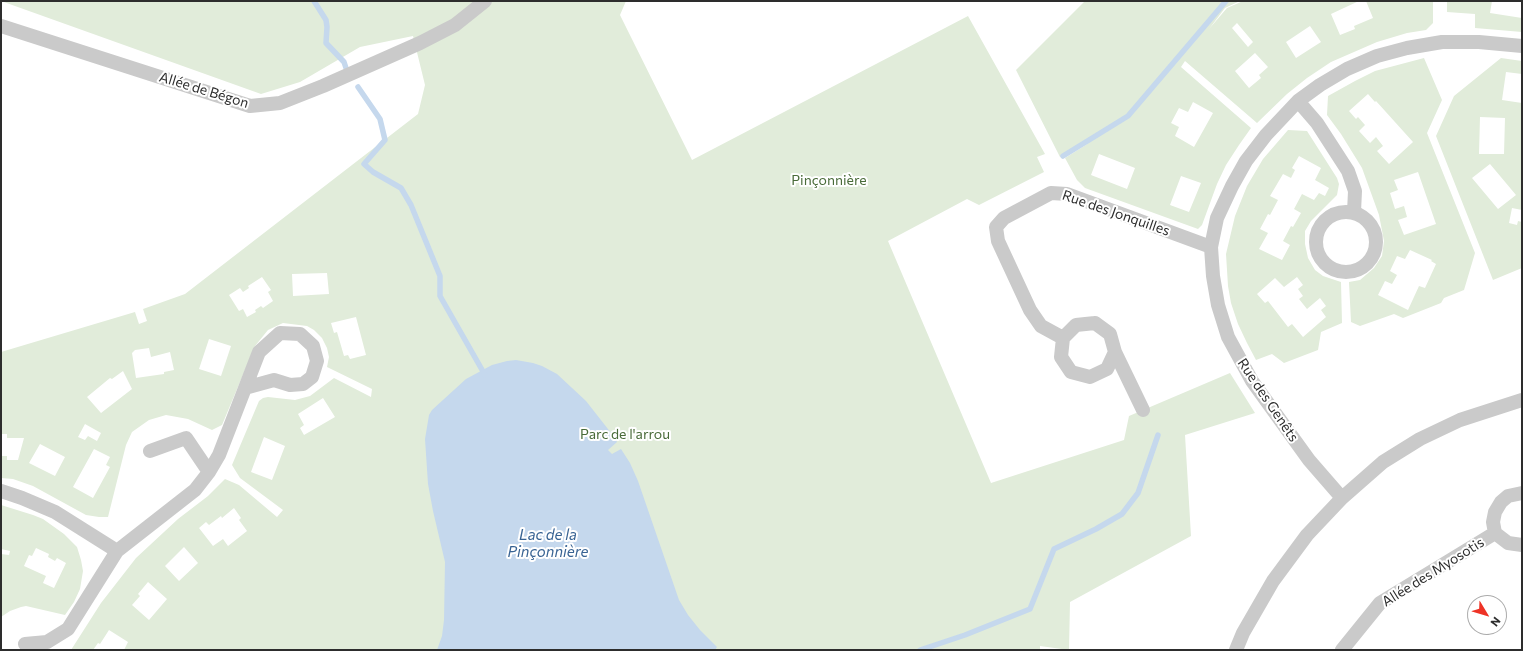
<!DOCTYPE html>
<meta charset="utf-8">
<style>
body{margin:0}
#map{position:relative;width:1523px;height:651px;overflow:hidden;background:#fff;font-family:Commissioner,sans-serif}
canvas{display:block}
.frame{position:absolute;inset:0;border:2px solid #2d2d2d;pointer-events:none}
.north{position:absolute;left:1467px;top:595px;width:40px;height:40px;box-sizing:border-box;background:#fff;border:1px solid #ababab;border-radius:50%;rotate:128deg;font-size:11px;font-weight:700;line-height:16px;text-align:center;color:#2d2d2d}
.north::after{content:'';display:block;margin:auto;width:14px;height:18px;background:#ee3326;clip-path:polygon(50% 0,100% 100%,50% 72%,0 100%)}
</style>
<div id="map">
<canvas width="1523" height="651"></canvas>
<div class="frame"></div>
<div class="north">N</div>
</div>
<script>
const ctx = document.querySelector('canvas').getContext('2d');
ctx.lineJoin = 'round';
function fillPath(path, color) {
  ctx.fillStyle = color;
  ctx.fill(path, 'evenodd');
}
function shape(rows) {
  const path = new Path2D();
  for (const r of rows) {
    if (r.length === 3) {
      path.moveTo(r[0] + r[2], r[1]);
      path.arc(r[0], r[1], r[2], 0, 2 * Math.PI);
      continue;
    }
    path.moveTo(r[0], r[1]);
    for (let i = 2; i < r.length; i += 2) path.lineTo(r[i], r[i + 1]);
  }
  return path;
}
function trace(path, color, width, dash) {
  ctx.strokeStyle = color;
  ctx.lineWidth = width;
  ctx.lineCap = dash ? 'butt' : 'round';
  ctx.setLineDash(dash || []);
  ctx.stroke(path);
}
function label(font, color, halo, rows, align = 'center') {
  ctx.font = font + ' Commissioner,sans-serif';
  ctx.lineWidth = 4;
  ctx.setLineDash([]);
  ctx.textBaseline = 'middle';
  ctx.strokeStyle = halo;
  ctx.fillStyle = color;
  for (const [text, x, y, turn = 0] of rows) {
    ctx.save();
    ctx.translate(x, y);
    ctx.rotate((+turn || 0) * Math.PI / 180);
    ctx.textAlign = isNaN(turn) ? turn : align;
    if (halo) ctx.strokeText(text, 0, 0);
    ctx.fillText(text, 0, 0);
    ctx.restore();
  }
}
fillPath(shape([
 [1,1,626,1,620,15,692,160,968,16,1045,154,1037,157,1044,172,979,205,967,199,888,241,991,483,1124,440,1129,416,1230,373,1255,413,1185,435,1191,536,1070,602,1069,650,1040,646,1040,650,124,650,128,642,109,630,100,644,98,643,93,650,71,650,101,603,136,558,178,519,208,496,225,479,239,485,277,517,283,510,240,478,232,465,259,401,263,398,268,397,295,400,310,396,334,378,371,397,372,389,327,367,329,357,327,348,322,338,314,330,307,326,283,323,268,330,255,346,222,425,212,430,188,419,166,415,149,420,132,432,126,445,108,517,99,517,86,515,33,486,13,479,1,478,1,456,7,456,7,460,18,460,24,438,7,438,7,434,1,434,1,352,135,312,139,324,147,321,143,309,185,294,418,114,425,85,413,36,360,47,300,82,261,94],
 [327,273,329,294,293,296,292,274],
 [262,277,271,290,268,292,273,301,263,308,261,306,255,310,256,312,247,317,243,309,239,311,229,295,240,288,243,292,249,288,248,286],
 [356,317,366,355,350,359,348,355,344,356,337,332,334,333,331,323],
 [209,339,231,346,221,376,199,369],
 [149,348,151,357,170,352,174,370,164,372,164,374,136,378,132,353,135,350],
 [123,371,132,389,101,413,87,397,110,378,112,379],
 [323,398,335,417,304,435,300,428,304,425,298,414],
 [85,424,101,433,97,441,88,436,85,440,78,437],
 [264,437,285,446,272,480,251,472],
 [40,444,65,457,55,476,29,463],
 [94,449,110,457,106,465,110,467,93,498,73,487],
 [234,508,241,518,239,520,247,531,228,546,223,539,213,546,199,528,206,522,209,525,221,516,222,518],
 [184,547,198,563,179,581,165,566],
 [148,582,167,599,149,620,132,605,140,596,138,594],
 [1085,1,1240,1,1225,8,1209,29,1227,8,1243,1,1359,1,1331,14,1340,35,1355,29,1354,26,1373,18,1366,1,1433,1,1433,23,1426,30,1407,33,1377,42,1331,62,1307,78,1287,94,1257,123,1185,61,1181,67,1251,128,1239,145,1226,165,1217,184,1202,225,1198,229,1085,188,1077,180,1065,158,1089,143,1060,157,1016,70],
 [1237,23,1253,42,1248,47,1232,28],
 [1310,26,1321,42,1296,58,1286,42],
 [1255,53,1268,67,1259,75,1261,78,1249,88,1235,71],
 [1193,102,1213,113,1194,147,1175,136,1179,127,1171,123,1179,108,1188,112],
 [1099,154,1135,168,1127,189,1091,175],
 [1181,176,1201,183,1189,212,1170,205],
 [1447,1,1492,1,1490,13,1522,18,1522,32,1475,28,1475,14,1447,12],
 [1424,58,1442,100,1427,133,1475,253,1464,290,1444,298,1441,303,1403,318,1394,314,1360,326,1351,322,1349,282,1360,280,1374,268,1382,256,1384,241,1379,215,1362,168,1341,134,1327,115,1328,96,1355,81,1375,71],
 [1368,94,1375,102,1376,101,1413,142,1389,164,1377,151,1383,146,1376,137,1370,143,1359,131,1365,125,1358,117,1356,119,1349,111],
 [1418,172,1436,224,1404,235,1398,220,1407,217,1404,206,1395,209,1390,193,1398,190,1394,180],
 [1410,250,1432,260,1431,261,1436,264,1425,288,1419,286,1408,310,1378,295,1385,281,1392,284,1397,275,1390,271,1397,256,1405,259],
 [1501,58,1522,61,1522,74,1506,72,1502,100,1522,103,1522,151,1521,155,1522,162,1522,210,1512,208,1509,223,1517,225,1518,221,1522,222,1522,268,1493,280,1436,136,1454,96],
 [1480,117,1505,118,1504,154,1479,154],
 [1490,164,1516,195,1498,209,1472,178],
 [1288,130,1307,131,1337,178,1339,184,1337,195,1311,221,1305,231,1305,244,1308,258,1315,270,1323,276,1341,282,1342,323,1321,332,1318,350,1284,363,1272,354,1256,360,1247,343,1238,324,1231,303,1228,286,1226,254,1235,216,1247,186,1263,159],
 [1299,156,1321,168,1315,180,1329,188,1325,196,1319,193,1314,200,1302,194,1294,209,1301,213,1293,227,1291,226,1283,241,1290,245,1282,260,1259,249,1268,233,1260,229,1268,214,1270,215,1278,200,1270,196,1283,174,1291,178,1295,170,1292,168],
 [1297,277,1303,285,1298,289,1303,296,1299,299,1307,309,1320,298,1326,306,1321,310,1326,317,1303,337,1292,324,1288,327,1268,301,1265,303,1257,294,1275,278,1284,287],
 [1,505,33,515,43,519,64,534,77,547,81,560,83,571,80,589,74,602,65,615,26,606,21,607,10,611,1,617,1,554,9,555,10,551,1,549],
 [36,548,49,554,48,557,55,561,57,558,66,563,54,588,43,583,46,576,24,566,29,555,32,556]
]), '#e1ecda');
fillPath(shape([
 [516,360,533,363,542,366,557,374,586,401,615,438,617,442,608,450,612,454,621,449,630,463,638,481,679,600,688,615,700,630,717,647,715,650,437,650,442,636,444,620,445,562,433,511,428,484,425,439,429,415,432,410,466,379,492,365,507,361]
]), '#c5d8ed');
trace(shape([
 [314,1,326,20,327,27,326,43,344,62,346,68],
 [358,87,380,119,385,140,364,164,373,172,401,188,411,205,440,276,440,296,485,375],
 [1063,156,1128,116,1226,1],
 [920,650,965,635,1030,609,1054,549,1096,529,1122,514,1138,493,1158,435]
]), '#c5d8ed', 5.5);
trace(shape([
 [1,26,250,106,280,103,323,86,420,43,455,25,485,1],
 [1298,101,1317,123,1348,171,1355,191,1354,212],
 [1346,242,30],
 [1095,323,1110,334,1115,352,1107,369,1090,377,1071,372,1061,357,1063,338,1076,325,1095,323],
 [1063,338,1041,326,1030,310,998,241,996,227,1004,218,1051,193,1067,194,1211,247],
 [1115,352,1143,410],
 [150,451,186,438,209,472],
 [1,491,22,498,55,512,117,551],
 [1522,493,1508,496,1501,502,1495,512,1493,522,1495,533,1508,543,1522,545],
 [1342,498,1309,460,1252,381,1228,337,1218,305,1213,276,1211,247,1217,218,1232,186,1246,161,1266,135,1298,101,1320,85,1347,69,1377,56,1407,48,1442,42,1479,42,1522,46],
 [25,644,47,642,68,629,117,551,195,490,209,472,219,455,259,352,280,333,300,334,313,346,317,361,312,377,303,384,290,385,274,380,245,388],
 [1236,650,1243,633,1273,581,1307,535,1342,498,1383,462,1420,439,1460,420,1522,400],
 [1342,650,1380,603,1495,533]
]), '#cacaca', 14);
label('14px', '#2d2d2d', '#fff', [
 ["Allée de Bégon",204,90,17],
 ["Rue des Jonquilles",1116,213,19],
 ["Rue des Genêts",1268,400,56],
 ["Allée des Myosotis",1433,572,-32]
]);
label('14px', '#496b39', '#fff', [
 ["Pinçonnière",829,180],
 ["Parc de l'arrou",625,434]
]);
label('italic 15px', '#386393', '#fff', [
 ["Lac de la",548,535],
 ["Pinçonnière",548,552]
]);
</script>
